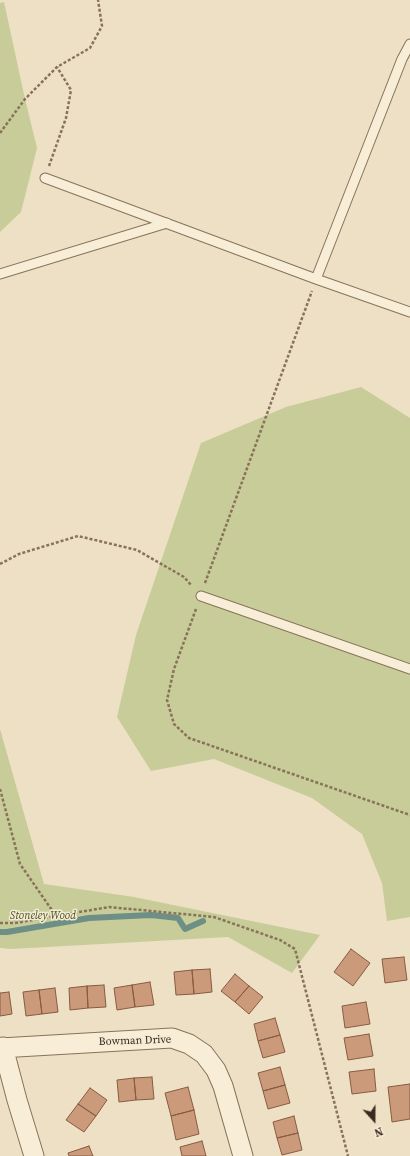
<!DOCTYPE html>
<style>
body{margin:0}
#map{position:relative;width:410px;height:1156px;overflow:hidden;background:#ede0c4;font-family:"Source Serif 4",serif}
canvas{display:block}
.north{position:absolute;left:354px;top:1100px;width:40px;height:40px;-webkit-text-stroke:3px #f5ebd4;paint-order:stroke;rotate:159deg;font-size:11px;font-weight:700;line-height:16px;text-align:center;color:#382a1e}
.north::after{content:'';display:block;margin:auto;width:14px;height:18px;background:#382a1e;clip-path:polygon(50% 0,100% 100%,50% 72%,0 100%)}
</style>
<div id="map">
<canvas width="410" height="1156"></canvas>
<div class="north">N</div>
</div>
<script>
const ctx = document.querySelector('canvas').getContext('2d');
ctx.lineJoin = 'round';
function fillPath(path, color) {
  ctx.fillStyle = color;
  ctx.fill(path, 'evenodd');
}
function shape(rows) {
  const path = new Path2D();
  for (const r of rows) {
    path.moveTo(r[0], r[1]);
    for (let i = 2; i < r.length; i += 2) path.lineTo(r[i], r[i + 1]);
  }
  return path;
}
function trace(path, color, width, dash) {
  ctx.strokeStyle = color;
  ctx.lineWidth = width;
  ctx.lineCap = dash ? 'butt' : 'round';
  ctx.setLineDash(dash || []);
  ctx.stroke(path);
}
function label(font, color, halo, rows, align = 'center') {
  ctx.font = font + ' "Source Serif 4",serif';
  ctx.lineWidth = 3;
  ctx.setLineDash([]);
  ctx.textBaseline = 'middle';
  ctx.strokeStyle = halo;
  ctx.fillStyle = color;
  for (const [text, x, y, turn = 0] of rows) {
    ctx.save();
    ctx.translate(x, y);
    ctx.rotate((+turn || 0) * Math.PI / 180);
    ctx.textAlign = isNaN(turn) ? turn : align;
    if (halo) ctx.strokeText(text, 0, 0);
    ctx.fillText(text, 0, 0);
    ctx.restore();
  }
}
fillPath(shape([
 [4,2,25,99,37,148,21,212,0,232,0,3],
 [361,387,410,418,410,917,387,921,382,883,362,834,312,798,214,759,151,771,117,717,136,635,201,443,286,407],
 [0,729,44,884,134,897,320,935,292,973,228,937,11,949,0,948]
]), '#c7cc98');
trace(shape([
 [0,932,7,932,89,918,151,915,178,918,185,929,203,921]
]), '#6d8f86', 6);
const building = shape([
 [351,949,370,963,353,986,334,972,351,949],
 [404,957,407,980,385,983,382,959,404,957],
 [210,969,212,992,194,994,192,970,210,969],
 [192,970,194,994,176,995,174,972,192,970],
 [235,974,249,986,235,1002,221,991,235,974],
 [150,982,154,1005,135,1007,132,985,150,982],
 [104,985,106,1007,88,1008,87,986,104,985],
 [132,985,135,1007,117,1010,114,988,132,985],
 [87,986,88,1008,70,1010,69,988,87,986],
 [249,986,263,997,249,1014,235,1002,249,986],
 [55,988,58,1012,42,1014,39,990,55,988],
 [39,990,42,1014,26,1016,23,992,39,990],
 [9,992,12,1014,0,1016,0,993,9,992],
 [366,1002,370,1024,345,1028,342,1006,366,1002],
 [275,1018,280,1035,258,1041,254,1024,275,1018],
 [369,1034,373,1056,348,1060,344,1038,369,1034],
 [280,1035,285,1052,263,1058,258,1041,280,1035],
 [280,1067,285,1085,263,1091,258,1073,280,1067],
 [374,1069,376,1091,352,1094,349,1072,374,1069],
 [152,1077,154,1099,136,1100,134,1078,152,1077],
 [134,1078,136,1100,119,1102,117,1080,134,1078],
 [410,1084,410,1119,392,1122,388,1087,410,1084],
 [285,1085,290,1103,268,1109,263,1091,285,1085],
 [188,1087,194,1110,171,1116,165,1093,188,1087],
 [90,1088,107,1100,96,1116,78,1104,90,1088],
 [78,1104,96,1116,84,1132,66,1120,78,1104],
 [194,1110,199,1134,176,1140,171,1116,194,1110],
 [294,1116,298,1133,277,1138,273,1122,294,1116],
 [298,1133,302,1150,282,1155,277,1138,298,1133],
 [202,1141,206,1156,182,1156,180,1147,202,1141],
 [89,1146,93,1156,69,1156,68,1153,89,1146]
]);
fillPath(building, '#cb9a7a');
trace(building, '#875b41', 1);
const service = shape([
 [45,178,316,279,410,312],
 [0,274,167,223],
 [316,279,402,59,410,44],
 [201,596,410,669]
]);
const minor = shape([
 [3,1047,17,1100,34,1156],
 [0,1048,172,1038,189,1044,204,1054,216,1070,223,1086,243,1156]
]);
trace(service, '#88725b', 11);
trace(minor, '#88725b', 21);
trace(shape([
 [0,133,25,99,57,67,90,48,102,26,98,0],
 [49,166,66,118,71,90,57,67],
 [0,564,19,554,78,536,137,550,184,577,192,586],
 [205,583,312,291],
 [196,609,174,669,167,700,174,724,189,738,410,815],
 [0,789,20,864,56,916],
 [0,923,15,923,109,907,214,917,280,940,295,949,348,1156]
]), '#88725b', 2.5, [3, 2]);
trace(service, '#f8eed7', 9);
trace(minor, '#f8eed7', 19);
label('italic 11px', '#495425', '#f5ebd4', [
 ["Stoneley Wood",43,916]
]);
label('11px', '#382a1e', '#f5ebd4', [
 ["Bowman Drive",135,1041,-2]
]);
</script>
